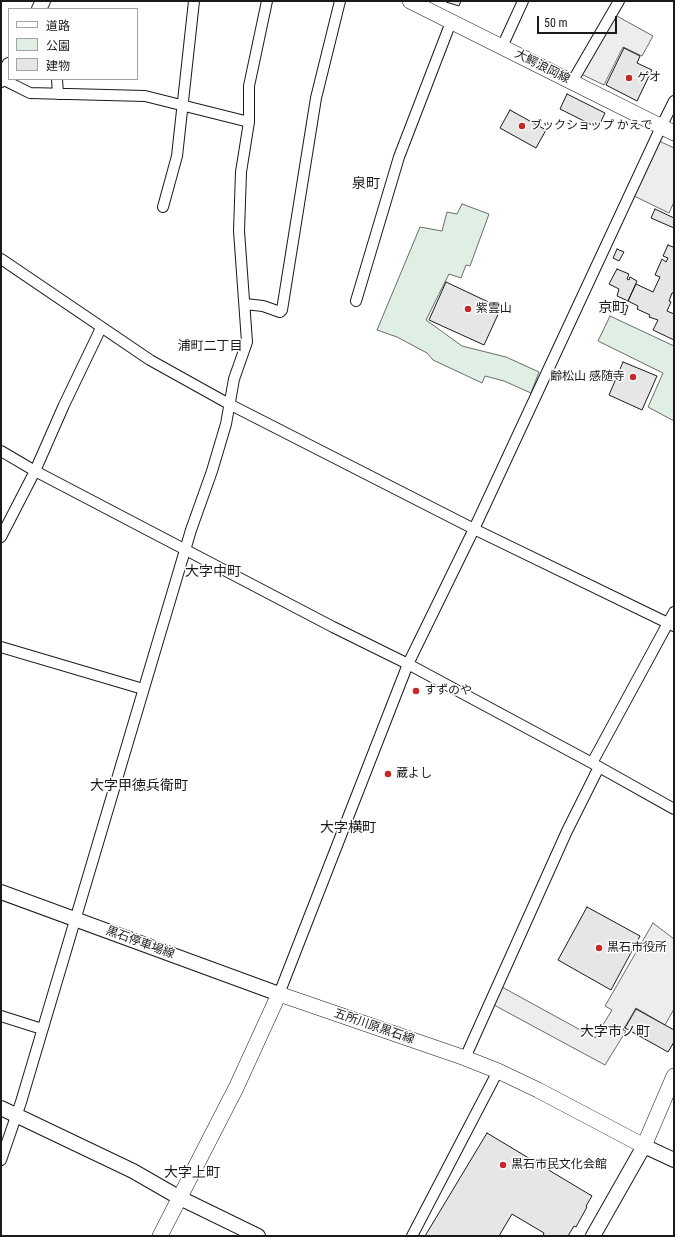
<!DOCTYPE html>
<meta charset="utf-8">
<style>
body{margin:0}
#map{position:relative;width:675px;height:1237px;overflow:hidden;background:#fff;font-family:"Roboto Condensed","Noto Sans JP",sans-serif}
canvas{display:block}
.frame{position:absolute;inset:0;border:2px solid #1a1a1a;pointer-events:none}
.legend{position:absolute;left:8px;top:8px;width:130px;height:72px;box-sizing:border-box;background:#fff;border:1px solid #a3a3a3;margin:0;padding:5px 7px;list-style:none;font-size:12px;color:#1a1a1a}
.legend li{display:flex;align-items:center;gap:8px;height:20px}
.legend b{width:20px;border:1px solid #a3a3a3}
.scale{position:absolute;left:537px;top:16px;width:80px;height:18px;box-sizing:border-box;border:2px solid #1a1a1a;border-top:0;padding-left:5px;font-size:12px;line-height:14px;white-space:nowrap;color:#1a1a1a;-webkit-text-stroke:3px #fff;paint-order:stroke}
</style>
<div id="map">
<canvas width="675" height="1237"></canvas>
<div class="frame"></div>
<ul class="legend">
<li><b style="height:5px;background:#fff"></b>道路</li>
<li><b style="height:11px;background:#e0efe3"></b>公園</li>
<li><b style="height:11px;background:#e6e6e6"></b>建物</li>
</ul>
<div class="scale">50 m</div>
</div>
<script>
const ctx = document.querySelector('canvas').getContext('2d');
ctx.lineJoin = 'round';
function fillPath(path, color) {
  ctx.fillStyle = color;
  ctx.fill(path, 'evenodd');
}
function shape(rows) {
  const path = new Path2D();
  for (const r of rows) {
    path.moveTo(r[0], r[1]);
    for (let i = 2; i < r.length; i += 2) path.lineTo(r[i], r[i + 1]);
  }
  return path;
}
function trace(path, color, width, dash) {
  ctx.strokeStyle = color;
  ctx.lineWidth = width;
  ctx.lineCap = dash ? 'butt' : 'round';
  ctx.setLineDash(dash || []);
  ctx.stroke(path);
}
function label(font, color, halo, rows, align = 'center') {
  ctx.font = font + ' "Roboto Condensed","Noto Sans JP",sans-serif';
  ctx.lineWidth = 3;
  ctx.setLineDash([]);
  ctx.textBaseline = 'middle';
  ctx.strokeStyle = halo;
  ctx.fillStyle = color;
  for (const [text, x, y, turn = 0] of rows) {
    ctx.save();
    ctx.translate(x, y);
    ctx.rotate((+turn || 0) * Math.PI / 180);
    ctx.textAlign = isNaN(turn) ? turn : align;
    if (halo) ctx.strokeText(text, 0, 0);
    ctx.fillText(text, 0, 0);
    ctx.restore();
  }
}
const green = shape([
 [462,204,489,214,470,266,466,265,461,278,449,274,426,320,462,346,506,357,539,372,531,393,504,381,485,376,482,383,433,360,427,353,397,337,377,330,420,227,442,231,447,212,457,214,462,204],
 [610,316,674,346,674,421,648,407,663,373,598,341,610,316]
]);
fillPath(green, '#e0efe3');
trace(green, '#6a6a6a', 1);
const parking = shape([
 [615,15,653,36,642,56,623,47,604,85,581,74,615,15],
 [657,140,674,148,674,202,669,213,632,195,657,140],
 [653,923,674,939,674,1009,665,1025,636,1008,623,1030,626,1031,605,1065,494,1005,502,987,595,1038,612,1010,605,1006,653,923]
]);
fillPath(parking, '#ededed');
trace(parking, '#6a6a6a', 1);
const building = shape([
 [447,1,461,1,459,6,446,2,447,1],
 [624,48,640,56,637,63,652,70,637,101,606,85,624,48],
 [567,94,605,113,598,128,560,109,567,94],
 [510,110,546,130,536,148,500,128,510,110],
 [655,209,674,218,674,228,651,218,655,209],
 [668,245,673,247,674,245,674,293,672,293,669,301,671,302,667,311,674,314,674,340,653,330,658,320,649,317,650,315,637,309,638,306,628,301,636,284,653,292,660,277,655,275,662,259,666,262,668,258,663,256,668,245],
 [617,249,624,252,619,261,613,258,617,249],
 [617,269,629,274,627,279,629,280,630,277,637,281,628,301,617,296,619,289,609,284,617,269],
 [446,282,501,308,484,345,429,320,446,282],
 [615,300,628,306,625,315,611,308,615,300],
 [623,362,657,376,642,410,609,395,623,362],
 [587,907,640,936,611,990,558,960,587,907],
 [636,1009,674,1030,674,1042,668,1052,625,1028,636,1009],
 [487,1133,592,1196,586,1206,587,1207,576,1227,574,1226,568,1236,543,1236,544,1233,512,1214,499,1236,425,1236,487,1133]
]);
fillPath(building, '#e6e6e6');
trace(building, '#1a1a1a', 1);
const street = shape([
 [502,47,523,1],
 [2,79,30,93,145,96,249,122],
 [57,79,58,94],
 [572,82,619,1],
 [163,207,177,156,194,1],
 [1,259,150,360,229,404,474,529,674,626],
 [356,301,399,157,451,22],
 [245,304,263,306,280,312,282,310,316,98,340,1],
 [1,451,35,471,333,627,408,664,592,763,674,809],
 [1,537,35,471,64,405,101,328],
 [1,647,143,689],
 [592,763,674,612],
 [279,994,408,664,474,529,661,127,674,101],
 [1,1016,42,1029],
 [465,1058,567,831,599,767],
 [1,1160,21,1102,191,530,212,471,226,424,234,379,247,342,239,231,241,172,249,122,249,86,267,1],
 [412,1236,498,1071]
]);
const secondary = shape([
 [39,9,43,1],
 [1,80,9,65],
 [1,892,279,994],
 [1,1108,133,1171,180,1198,258,1236],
 [593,1236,644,1146,674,1160]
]);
const primary = shape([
 [410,1,674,133],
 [160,1236,236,1088,279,994,465,1058,498,1071,538,1090,644,1146,674,1076]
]);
trace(street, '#1a1a1a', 12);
trace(secondary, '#1a1a1a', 16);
trace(primary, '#1a1a1a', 16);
trace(street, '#fff', 10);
trace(secondary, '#fff', 14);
trace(primary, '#fff', 15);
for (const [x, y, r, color] of [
 [629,78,4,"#c62828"],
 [522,126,4,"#c62828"],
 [468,309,4,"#c62828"],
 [633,377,4,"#c62828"],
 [416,691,4,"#c62828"],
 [388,774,4,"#c62828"],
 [599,948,4,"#c62828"],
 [503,1165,4,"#c62828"]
]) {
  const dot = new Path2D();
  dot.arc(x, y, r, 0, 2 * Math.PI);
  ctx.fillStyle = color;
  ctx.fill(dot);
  trace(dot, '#fff', 1.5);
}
label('12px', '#1a1a1a', '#fff', [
 ["大鰐浪岡線",542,67,27],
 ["黒石停車場線",140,943,20],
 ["五所川原黒石線",374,1027,19]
]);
label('12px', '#1a1a1a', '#fff', [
 ["ゲオ",637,78],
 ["ブックショップ かえで",530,126],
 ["紫雲山",476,309],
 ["齢松山 感随寺",625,377,"right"],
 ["すずのや",424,691],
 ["蔵よし",396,774],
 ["黒石市役所",607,948],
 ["黒石市民文化会館",511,1165]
], 'left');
label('13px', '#1a1a1a', '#fff', [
 ["浦町二丁目",210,347]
]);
label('14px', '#1a1a1a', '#fff', [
 ["泉町",366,184],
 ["京町",612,308],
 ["大字中町",213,572],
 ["大字甲徳兵衛町",139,786],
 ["大字横町",348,828],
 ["大字市ノ町",615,1032],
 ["大字上町",192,1173]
]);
</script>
